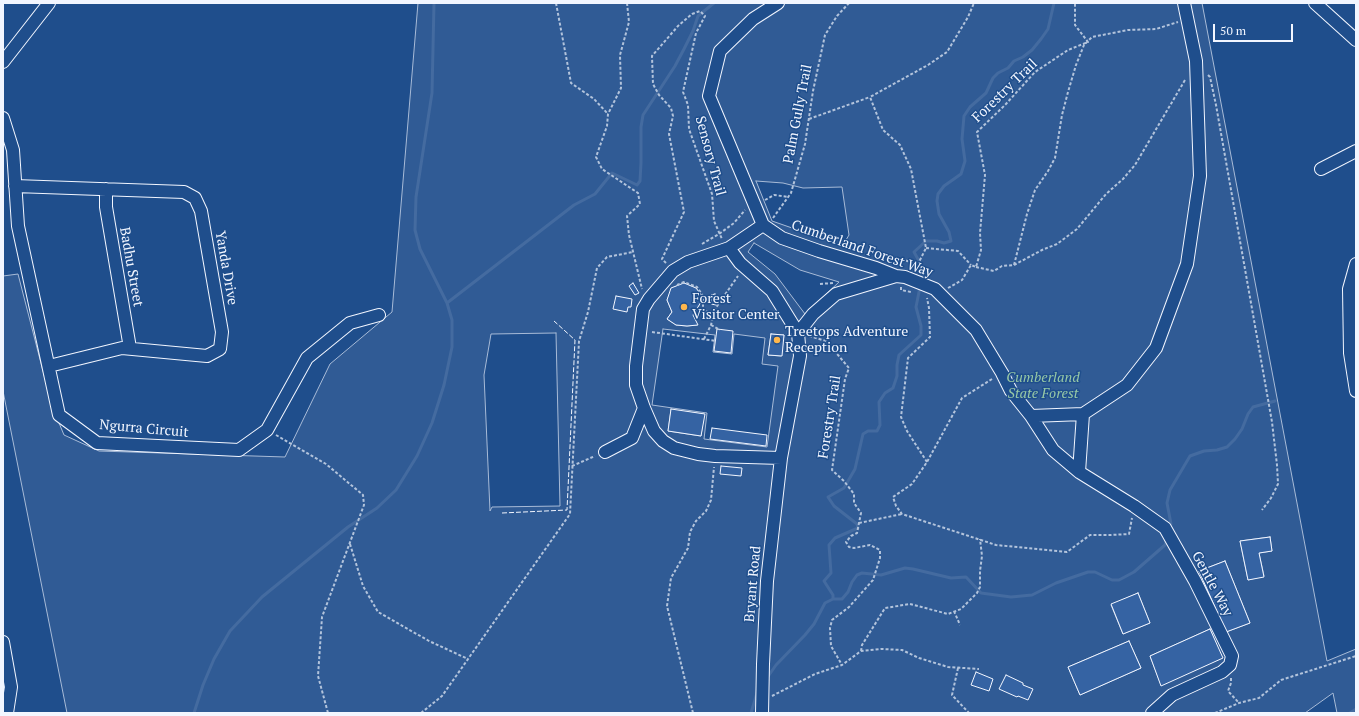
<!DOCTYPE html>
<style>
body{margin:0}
#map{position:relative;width:1359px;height:716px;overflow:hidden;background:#1f4e8c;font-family:"PT Serif",serif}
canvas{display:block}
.frame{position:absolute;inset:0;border:4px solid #f2f6ff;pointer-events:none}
.scale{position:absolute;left:1213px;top:24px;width:80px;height:18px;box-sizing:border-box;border:2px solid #f2f6ff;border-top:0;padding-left:5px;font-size:12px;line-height:14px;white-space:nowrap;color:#f2f6ff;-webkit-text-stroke:3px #1f4e8c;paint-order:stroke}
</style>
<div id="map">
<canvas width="1359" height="716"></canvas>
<div class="frame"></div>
<div class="scale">50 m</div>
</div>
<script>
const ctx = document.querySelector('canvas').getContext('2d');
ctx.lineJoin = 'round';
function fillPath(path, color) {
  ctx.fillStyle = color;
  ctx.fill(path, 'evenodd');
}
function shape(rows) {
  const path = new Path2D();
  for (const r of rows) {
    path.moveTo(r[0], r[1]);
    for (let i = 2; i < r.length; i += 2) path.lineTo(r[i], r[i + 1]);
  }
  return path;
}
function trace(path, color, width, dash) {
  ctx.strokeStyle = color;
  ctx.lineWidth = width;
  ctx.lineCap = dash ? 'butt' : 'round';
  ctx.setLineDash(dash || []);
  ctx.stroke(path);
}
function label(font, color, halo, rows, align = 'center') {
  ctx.font = font + ' "PT Serif",serif';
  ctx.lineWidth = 3;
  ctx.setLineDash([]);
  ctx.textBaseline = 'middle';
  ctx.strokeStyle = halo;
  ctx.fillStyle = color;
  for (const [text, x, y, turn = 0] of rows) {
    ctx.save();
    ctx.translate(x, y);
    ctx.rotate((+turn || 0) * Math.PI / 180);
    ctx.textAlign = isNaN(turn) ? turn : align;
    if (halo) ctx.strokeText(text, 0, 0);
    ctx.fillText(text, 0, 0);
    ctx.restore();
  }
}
const built = shape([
 [418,3,1202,3,1327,661,1356,649,1356,713,1337,713,1333,693,1305,713,67,713,3,391,3,276,18,274,52,406,64,435,99,451,285,457,330,364,392,312,418,3],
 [756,181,783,183,803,188,842,187,849,235,846,240,818,237,772,221,756,181],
 [754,243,800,270,839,282,805,314,775,274,748,252,754,243],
 [684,283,696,288,702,296,701,302,693,315,697,325,687,326,676,325,667,319,672,312,667,300,672,288,684,283],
 [663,329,715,335,713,352,732,354,734,334,765,338,762,364,778,366,767,447,704,439,707,413,652,405,663,329],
 [556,333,560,506,492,507,490,511,484,375,491,334,556,333],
 [771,334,784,335,781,356,768,355,771,334],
 [671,410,704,414,701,436,668,431,671,410],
 [1270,537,1272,551,1259,553,1264,576,1248,580,1240,541,1270,537],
 [1225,561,1250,623,1226,632,1199,571,1225,561],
 [1138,593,1150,623,1123,634,1111,605,1138,593],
 [1210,629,1222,658,1161,685,1150,656,1210,629],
 [1129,641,1141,668,1080,695,1068,667,1129,641]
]);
fillPath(built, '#305b95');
trace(built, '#a8bbd7', 1);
trace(shape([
 [922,280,923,268,914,252,926,241,937,241,944,243,951,241,949,232,939,214,937,201,938,194,944,186,961,174,965,161,962,139,964,116,970,107,986,93,993,78,998,73,1008,68,1014,61,1023,57,1032,50,1041,39,1048,29,1054,3],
 [447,303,574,205,595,194,612,173,637,185,640,181,641,163,641,127,643,115,675,66,684,49,693,31,698,16,714,3],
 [1169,529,1171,524,1167,503,1170,490,1190,456,1204,451,1217,450,1227,447,1235,439,1242,429,1248,414,1253,407,1275,401],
 [833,599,842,599,848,592,852,582,857,575,862,573,881,575,905,568,913,569,951,578,966,577,981,593,1011,597,1032,595,1056,583,1088,572,1095,572,1112,580,1119,580,1134,572,1165,545,1167,538],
 [767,678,776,665,805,635,814,624,825,603,833,599,833,595,824,581,831,573,829,545,835,538,858,528,857,524,834,506,828,497,844,488,855,469,863,434,868,431,877,431,880,425,879,402,885,393,893,388,897,376,897,365,899,355,921,335,921,326,916,307,920,287],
 [194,713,203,685,214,659,230,631,262,597,348,527,377,508,396,490,417,456,432,423,444,385,452,347,452,320,447,303,420,249,415,230,416,197,432,93,434,3],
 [751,713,757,693],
 [1350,713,1356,709]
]), '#446ba0', 3);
const building = shape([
 [633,283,639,293,635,295,629,286,633,283],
 [684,283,696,288,702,296,701,302,693,315,698,325,687,326,676,325,667,319,672,312,667,300,671,288,684,283],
 [715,294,716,305,711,304,711,295,715,294],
 [616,296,632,299,631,307,628,307,627,312,613,309,616,296],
 [717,329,733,331,731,353,714,351,717,329],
 [771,334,784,335,782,356,768,355,771,334],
 [671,409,705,414,701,436,668,431,671,409],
 [712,428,767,435,766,446,710,439,712,428],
 [721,466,742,468,741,476,720,474,721,466],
 [1270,537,1272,551,1259,553,1264,577,1248,580,1240,541,1270,537],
 [1225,561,1250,623,1226,632,1199,571,1225,561],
 [1138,593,1150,623,1123,634,1111,604,1138,593],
 [1210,629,1223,658,1161,686,1150,656,1210,629],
 [1129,641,1141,668,1080,695,1068,667,1129,641],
 [976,672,993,679,989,691,971,685,976,672],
 [1006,675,1023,683,1023,685,1033,689,1028,700,1018,696,1017,697,999,689,1006,675]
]);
fillPath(building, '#3563a3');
trace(building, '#f2f6ff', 1);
const minor = shape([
 [778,3,753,19,720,51,709,96,763,225,782,238,819,251,876,268,896,276,905,277,935,289,976,330,1002,373,1011,391,1031,416,1083,414,1127,385,1156,348,1187,264,1200,176,1196,61,1184,3],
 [1315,3,1356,40],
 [3,62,49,3],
 [3,118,13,150,18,226,59,415,97,443,239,450,267,430,307,358,350,323,379,315],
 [1321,169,1356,151],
 [15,186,184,192,195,198,201,211,222,332,220,349,207,356,122,348,49,366],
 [106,189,106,207,130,348],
 [763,225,729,248,688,262,673,271,649,299,643,309,636,366,636,385,644,408,654,431,663,441,674,448,698,454,715,456,781,458],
 [729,248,740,263,772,291,798,333],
 [1356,264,1349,289,1350,353,1356,391],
 [1031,416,1053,450,1079,472,1134,506,1165,528,1195,581,1232,656,1230,665,1222,672,1172,695,1152,713],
 [605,452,632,438,644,408],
 [1079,472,1083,414],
 [3,642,11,687,7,713],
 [762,713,763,664,767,581,781,458,800,356,798,333,813,314,836,294,896,276]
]);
trace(minor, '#f2f6ff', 14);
trace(shape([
 [556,3,571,83,594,99,608,114],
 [627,3,629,22,620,55,621,88,608,114,607,126,596,157,602,169,638,193,640,204,627,216,629,235,642,289],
 [1208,75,1210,77,1216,105,1272,422,1277,465,1278,484,1271,498,1262,510],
 [809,119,870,97],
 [765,200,774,195,789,197],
 [773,218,791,193,805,144,813,91,825,35,837,16,849,3],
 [702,244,719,234,734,223,745,210],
 [926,248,958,251,971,265],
 [887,261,893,257,918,264],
 [666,263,662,259,684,212,669,134,673,116,671,108,659,95,653,84,652,56,678,26,692,14,700,11,705,16,696,33,683,92,688,105,689,129,712,194,714,221,722,239],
 [1014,265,1042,250,1057,244,1077,229,1106,194,1123,179,1135,165,1185,80],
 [976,267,994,271,1002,266,1014,265,1027,214,1035,190,1048,171,1055,158,1062,115,1068,92,1076,65,1084,45,1092,37,1128,30,1156,29,1178,22],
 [917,270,918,264,926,248,911,169,900,145,883,130,870,97,928,65,947,52,968,17,974,3],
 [820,284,833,283],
 [677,285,684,282,697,287,703,296,703,311,714,313],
 [901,287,901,290,911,292],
 [948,288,962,280,971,265,976,267,981,250,980,233,985,175,977,132,1005,105,1035,72,1068,50,1088,42,1075,25,1075,3],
 [711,325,720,330],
 [652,332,716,341],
 [809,336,826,341,849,368,845,379,832,470,844,481,854,494,854,503,861,513,857,533,851,536,846,542,849,547,854,548,870,545,880,550,880,558,873,580,849,607,832,620,830,628,831,646,842,665],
 [704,339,711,325,715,309,738,276],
 [992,379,962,398,927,462,912,484,893,497,896,506,902,514,996,545,1067,552,1090,535,1110,535,1129,534,1132,518],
 [276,435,326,464,363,495,364,505,322,617,318,676,328,713],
 [927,462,907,431,901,417,908,358,930,337,929,308,927,298],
 [572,466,595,456],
 [859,523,902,514],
 [350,544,363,586,378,612,429,641,468,659],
 [954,611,960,625],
 [861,651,862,645,885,608,910,604,948,614,961,609,977,593,980,587,980,571,982,556,980,539],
 [958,668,952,695,969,713],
 [1231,678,1231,683,1228,691,1239,703],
 [772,696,815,674,842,665,861,651,881,649,902,650,919,658,948,667,979,669],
 [421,713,442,696,570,514,579,341,588,312,597,268,607,257,633,252],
 [693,713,667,606,671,578,688,548,690,532,696,521,706,511,711,500,714,467],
 [1215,713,1239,703,1259,698,1281,680,1356,656]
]), '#b3c4dc', 2, [3, 2]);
trace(minor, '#1f4e8c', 12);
trace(shape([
 [502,513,567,510,575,340,554,321]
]), '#f2f6ff', 1, [5, 2]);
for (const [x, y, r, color] of [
 [684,307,4,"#ffb74d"],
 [777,340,4,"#ffb74d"]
]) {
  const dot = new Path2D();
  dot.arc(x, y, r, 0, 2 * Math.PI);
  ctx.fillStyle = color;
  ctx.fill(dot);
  trace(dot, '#1f4e8c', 1.5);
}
label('14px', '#f2f6ff', '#1f4e8c', [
 ["Forestry Trail",1005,91,-44],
 ["Palm Gully Trail",798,114,-79],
 ["Sensory Trail",710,156,75],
 ["Cumberland Forest Way",862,249,19],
 ["Badhu Street",131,267,80],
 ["Yanda Drive",226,268,80],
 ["Forestry Trail",830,417,-81],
 ["Ngurra Circuit",144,429,5],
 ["Bryant Road",753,584,-85],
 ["Gentle Way",1212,584,62]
]);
label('14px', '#f2f6ff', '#1f4e8c', [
 ["Forest",692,299],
 ["Visitor Center",692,315],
 ["Treetops Adventure",785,332],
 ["Reception",785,348]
], 'left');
label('italic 14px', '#97c8a6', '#1f4e8c', [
 ["Cumberland",1043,378],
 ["State Forest",1043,394]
]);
</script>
